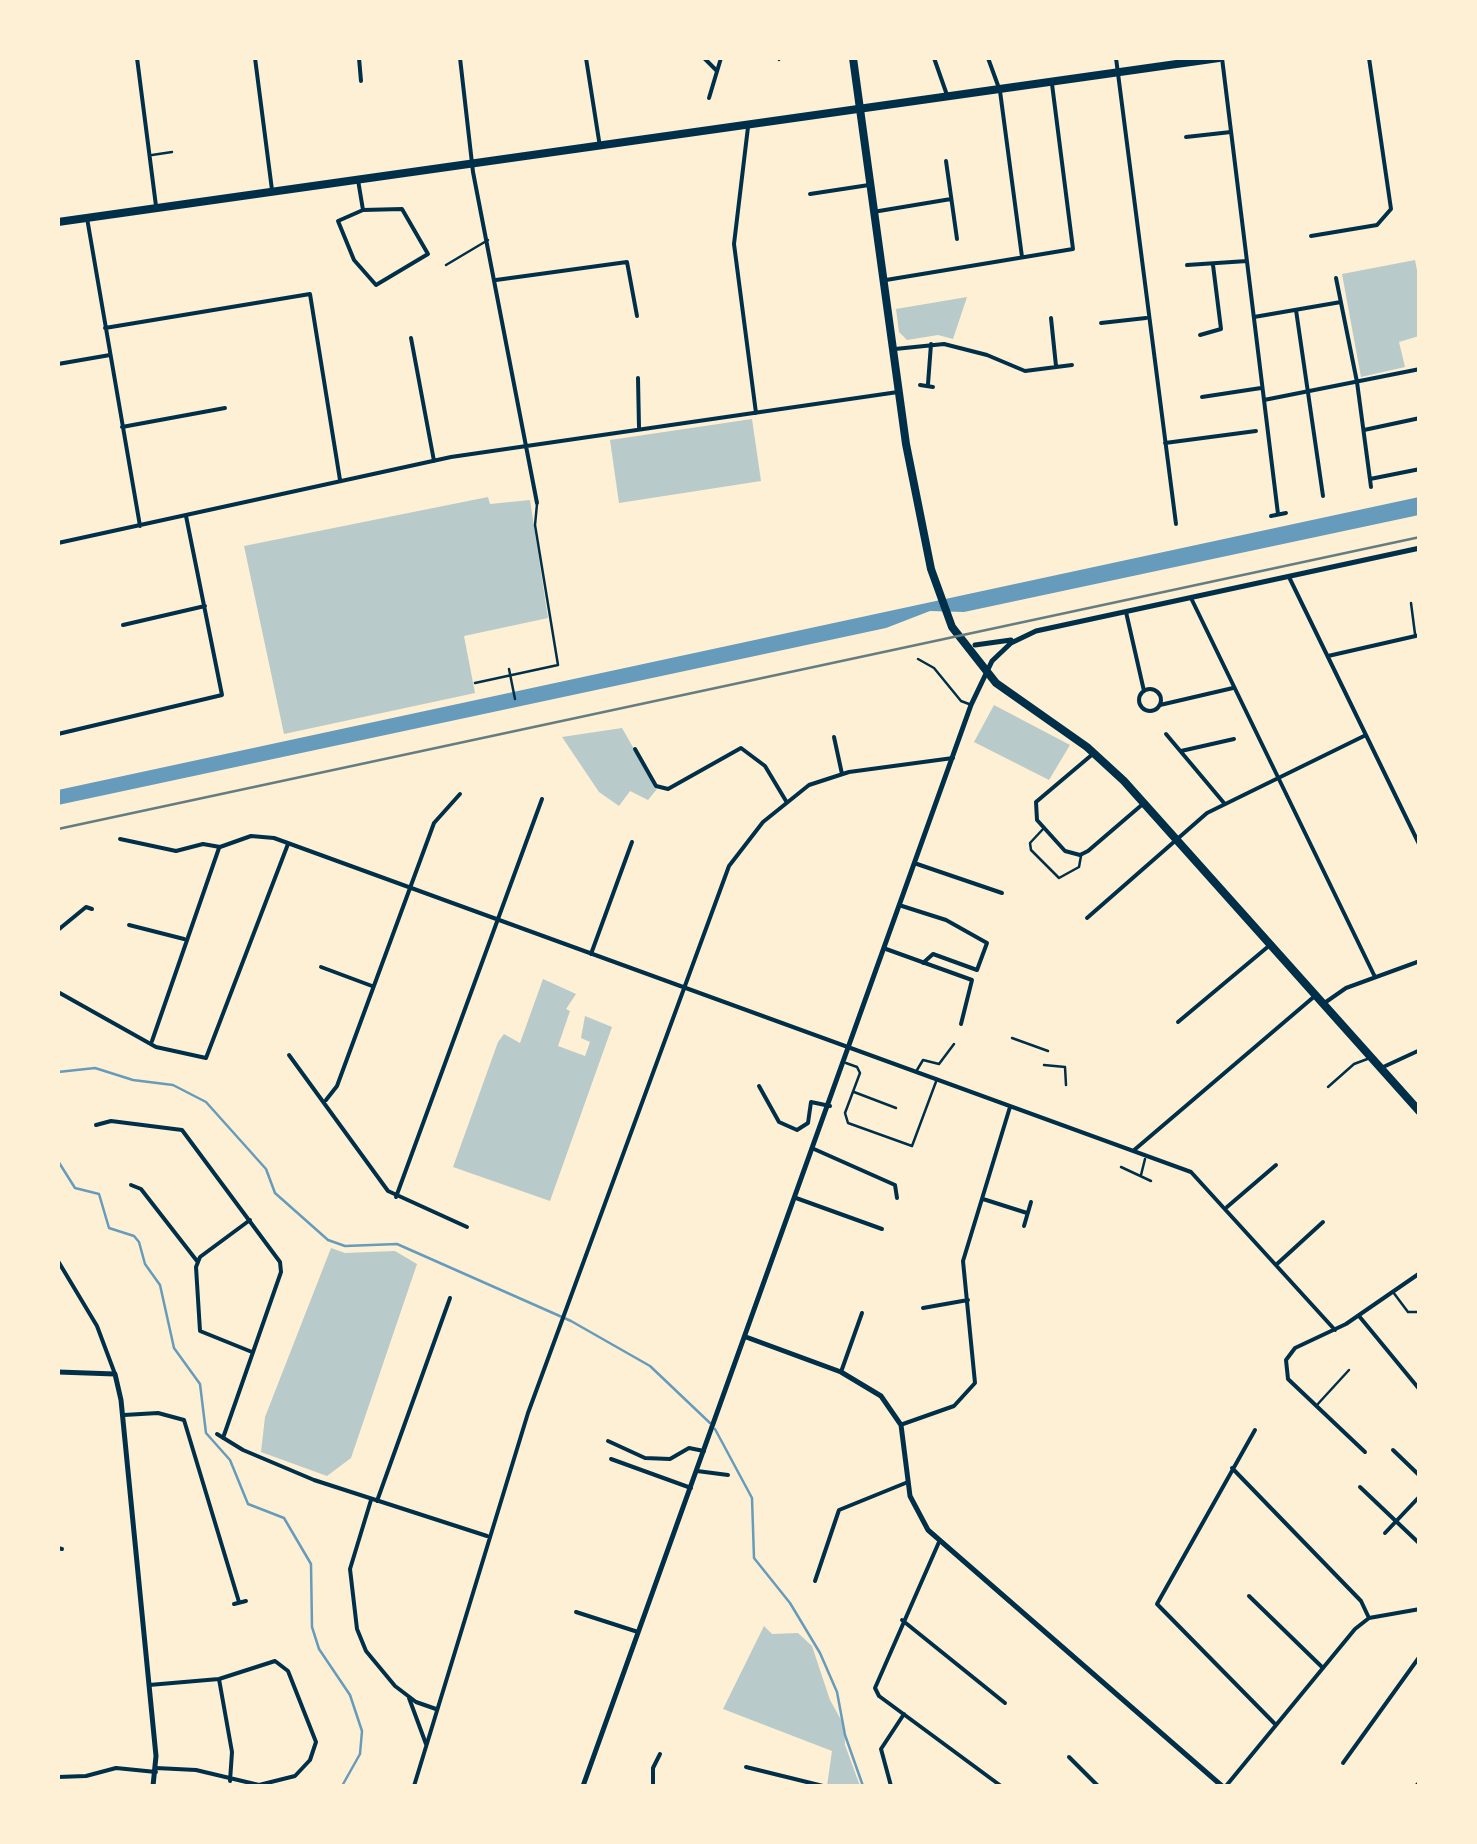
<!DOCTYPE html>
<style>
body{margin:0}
#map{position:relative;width:1477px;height:1844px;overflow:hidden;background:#fdf0d5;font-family:Arial,sans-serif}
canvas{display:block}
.frame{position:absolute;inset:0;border:60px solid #fdf0d5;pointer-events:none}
</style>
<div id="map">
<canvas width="1477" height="1844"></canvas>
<div class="frame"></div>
</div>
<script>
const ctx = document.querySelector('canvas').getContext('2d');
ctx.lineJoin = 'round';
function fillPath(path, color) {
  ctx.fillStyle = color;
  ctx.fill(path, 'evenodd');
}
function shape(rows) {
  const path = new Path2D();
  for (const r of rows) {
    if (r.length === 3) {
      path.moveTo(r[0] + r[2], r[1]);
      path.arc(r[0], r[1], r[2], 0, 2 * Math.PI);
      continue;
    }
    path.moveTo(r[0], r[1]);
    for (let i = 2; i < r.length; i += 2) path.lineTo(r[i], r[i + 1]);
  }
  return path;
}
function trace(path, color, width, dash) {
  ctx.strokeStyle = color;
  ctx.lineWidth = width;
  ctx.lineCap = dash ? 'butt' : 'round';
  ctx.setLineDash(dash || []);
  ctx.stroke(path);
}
fillPath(shape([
 [1415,260,1419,280,1419,336,1399,342,1405,367,1361,377,1342,274],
 [967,297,953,339,938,335,907,340,899,332,896,309],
 [752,419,761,481,619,503,610,440],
 [488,497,490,504,530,500,548,618,464,636,475,693,284,734,244,546],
 [994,705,1070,745,1049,780,974,742],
 [622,728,657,789,648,800,630,791,619,806,599,792,562,737],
 [543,979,576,994,566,1009,570,1011,558,1046,585,1056,590,1042,581,1038,585,1016,612,1027,550,1201,453,1167,498,1042,504,1034,520,1043],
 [331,1248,345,1253,395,1251,417,1264,351,1458,327,1476,261,1452,265,1417],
 [764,1626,772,1634,798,1633,812,1646,830,1700,844,1725,845,1745,860,1786,827,1786,832,1751,723,1709]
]), '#b9caca');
fillPath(shape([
 [1419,497,1419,515,964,612,930,611,886,628,58,805,58,790]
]), '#669bbc');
trace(shape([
 [58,1072,95,1068,133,1080,173,1085,206,1102,266,1169,275,1193,328,1240,345,1246,397,1244,571,1321,650,1366,710,1423],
 [58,1161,75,1188,99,1194,109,1228,134,1236,139,1242,145,1264,160,1285,174,1348,200,1384,206,1433,230,1460,248,1504,284,1518,311,1564,312,1627,319,1649,350,1695,362,1731,360,1754,342,1786],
 [715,1429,752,1498,754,1558,790,1603,820,1653,837,1692,845,1735,863,1786]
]), '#669bbc', 2.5);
trace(shape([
 [778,58,779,60],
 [152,155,172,152],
 [446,265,488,240],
 [1411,603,1415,634],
 [918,659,934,668,961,701,969,704],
 [509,669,515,699],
 [475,683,558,665,535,525,537,504],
 [1044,828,1030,843,1031,850,1059,878,1079,867,1081,856],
 [1012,1038,1048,1051],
 [846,1063,857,1067,860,1073,845,1113,848,1123,912,1146,937,1079],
 [1044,1065,1065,1067,1066,1085],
 [917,1070,923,1060,939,1064,954,1044],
 [1328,1087,1354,1064,1370,1058],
 [854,1092,896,1108],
 [1121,1167,1151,1181],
 [1141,1175,1145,1159],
 [1393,1292,1408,1312,1420,1312],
 [1316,1406,1349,1370]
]), '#003049', 2.5);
trace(shape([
 [137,58,156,206],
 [255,58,272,190],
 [359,58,361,81],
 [460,58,473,172,537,503],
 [586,58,600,147],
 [704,58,717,71],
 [934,58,947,95],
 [988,58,1000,91,1022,257],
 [1116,58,1176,524],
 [1222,58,1278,514],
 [709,98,721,58],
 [748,127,734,244,756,413],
 [1186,137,1231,132],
 [946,161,957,239],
 [358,180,363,210,402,209,428,254,376,285,354,260,338,221,363,210],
 [810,194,869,185],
 [873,212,951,199],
 [87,218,140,526],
 [1311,236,1377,225,1391,209,1369,58],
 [1187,265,1247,261],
 [1336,278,1357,382,1371,487],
 [496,280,627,262,637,316],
 [886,280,1073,249,1052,84],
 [1296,310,1323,496],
 [1254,317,1341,302],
 [1051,318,1056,366],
 [1101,323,1146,318],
 [105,328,310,294,340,480],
 [1200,335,1221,329,1213,265],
 [411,338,434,461],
 [895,349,944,344,987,355,1025,371,1072,365],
 [58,364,110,355],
 [638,378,639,427],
 [928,384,931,344],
 [920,385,933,387],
 [1202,397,1261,388],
 [1264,400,1420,369],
 [122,427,225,408],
 [1364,430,1420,418],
 [1165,443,1256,431],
 [1370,479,1420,469],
 [1271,516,1286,513],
 [58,543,451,457,898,392],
 [1289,577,1420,846],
 [1191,598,1375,977],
 [1126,612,1144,691],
 [123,625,205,606],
 [1328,656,1420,635],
 [1150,700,11],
 [1160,705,1233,688],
 [58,734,222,695,186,516],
 [1166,734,1224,803],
 [834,737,842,774],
 [635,749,656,786,668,789,741,748,765,766,786,801],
 [1181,751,1234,739],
 [1094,753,1036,802,1037,820,1065,851,1080,855,1088,851,1144,803],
 [120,839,176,851,203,844,220,847,251,836,274,838,1191,1172,1335,1330],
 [917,864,1002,893],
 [902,906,946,920,987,943,977,970,933,954,923,963],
 [1087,918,1207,813,1366,735],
 [129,925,184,939],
 [58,930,86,907,92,909],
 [886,949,972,980,961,1024],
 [591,954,632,842],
 [321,967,372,986],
 [58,992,156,1047,206,1058,288,844],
 [1323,1004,1346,988,1420,961],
 [1178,1022,1270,945],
 [152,1041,219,848],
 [289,1055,388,1191,467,1227],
 [1381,1068,1420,1050],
 [759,1086,779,1122,797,1130,808,1123,811,1102,830,1106],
 [326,1100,337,1086,434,823,460,794],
 [96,1125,111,1121,182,1130,280,1262,281,1272,223,1438],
 [814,1149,895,1185,897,1198],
 [1133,1151,1316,995],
 [131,1185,141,1189,197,1261],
 [396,1197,542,799],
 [796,1198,882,1229],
 [983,1199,1027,1213],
 [1227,1207,1276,1165],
 [250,1220,200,1257,196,1267,200,1331,252,1352],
 [1024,1226,1031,1202],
 [58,1261,97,1326,115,1374],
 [1277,1264,1323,1222],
 [923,1308,968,1300],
 [1359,1316,1420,1390],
 [841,1372,862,1313],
 [124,1415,158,1413,184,1420,239,1602],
 [903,1424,954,1406,975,1383,963,1261,1010,1107],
 [1255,1430,1157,1604,1276,1725],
 [217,1434,243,1450,314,1480,487,1536],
 [608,1441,645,1458,670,1459,689,1448,704,1451],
 [1393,1450,1420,1476],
 [1365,1452,1288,1379,1286,1360,1295,1348,1346,1324,1420,1273],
 [611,1459,691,1488],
 [1232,1468,1361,1601,1369,1618],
 [697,1471,728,1475],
 [1360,1487,1420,1544],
 [371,1500,350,1569,357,1629,366,1651,395,1686,416,1702,436,1709],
 [377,1501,450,1298],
 [1385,1533,1420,1496],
 [939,1542,875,1688,879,1696,1001,1786],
 [58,1548,62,1549],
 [815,1581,839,1510,908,1482],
 [1249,1596,1323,1668],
 [234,1604,246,1601],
 [576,1612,638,1632],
 [902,1620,1005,1703],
 [219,1679,232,1752,230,1781],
 [149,1685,219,1679,275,1661,288,1671,316,1742,310,1760,295,1776,259,1785,196,1770,156,1768],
 [409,1698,426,1744],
 [1069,1757,1098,1786],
 [1343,1763,1420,1656],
 [746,1767,823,1786],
 [58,1777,86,1776,116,1768,156,1772],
 [414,1786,528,1413,729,866,763,822,809,785,849,772,953,758],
 [653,1786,653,1768,660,1754],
 [891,1786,881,1749,904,1714],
 [1226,1786,1355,1629,1369,1618,1420,1609],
 [1416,1786,1420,1782]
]), '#003049', 4);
trace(shape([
 [975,645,1011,640],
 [746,1337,841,1372,881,1396,901,1425,910,1496,928,1530,1222,1786],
 [58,1372,115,1374,121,1400,156,1756,153,1786],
 [583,1786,971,705,992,661,1011,643,1036,631,1420,548]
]), '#003049', 5);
trace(shape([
 [853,58,906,444,931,569,952,627,996,683,1087,747,1124,781,1420,1112]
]), '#003049', 8);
trace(shape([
 [58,222,1219,58]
]), '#003049', 8);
trace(shape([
 [58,829,1420,537]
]), '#657d81', 2.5);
</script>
